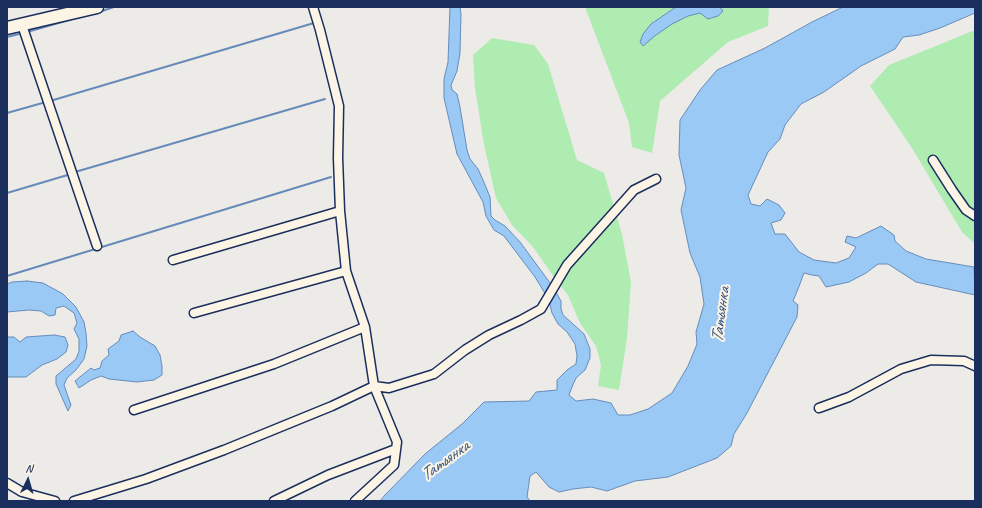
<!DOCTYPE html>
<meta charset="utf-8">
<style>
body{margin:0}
#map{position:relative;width:982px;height:508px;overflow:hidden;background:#edebe8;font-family:Caveat,sans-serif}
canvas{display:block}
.frame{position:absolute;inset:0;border:8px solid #1b2f5e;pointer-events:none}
.north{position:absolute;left:8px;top:460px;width:40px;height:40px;-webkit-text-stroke:3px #fcf5e5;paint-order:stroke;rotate:5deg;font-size:11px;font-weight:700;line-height:16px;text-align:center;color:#1b2f5e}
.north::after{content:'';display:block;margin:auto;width:14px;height:18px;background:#1b2f5e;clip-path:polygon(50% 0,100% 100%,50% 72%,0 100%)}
</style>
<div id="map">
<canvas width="982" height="508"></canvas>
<div class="frame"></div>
<div class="north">N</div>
</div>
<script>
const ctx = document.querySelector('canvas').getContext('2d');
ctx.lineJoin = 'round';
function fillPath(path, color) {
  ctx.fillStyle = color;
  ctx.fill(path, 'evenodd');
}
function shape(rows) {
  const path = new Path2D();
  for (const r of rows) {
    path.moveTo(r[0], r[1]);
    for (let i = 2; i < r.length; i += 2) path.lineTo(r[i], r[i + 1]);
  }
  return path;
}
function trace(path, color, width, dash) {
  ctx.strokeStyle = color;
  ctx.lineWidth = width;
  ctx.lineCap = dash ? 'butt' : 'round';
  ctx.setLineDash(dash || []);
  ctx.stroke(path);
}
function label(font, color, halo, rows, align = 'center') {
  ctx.font = font + ' Caveat,sans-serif';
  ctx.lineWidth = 4;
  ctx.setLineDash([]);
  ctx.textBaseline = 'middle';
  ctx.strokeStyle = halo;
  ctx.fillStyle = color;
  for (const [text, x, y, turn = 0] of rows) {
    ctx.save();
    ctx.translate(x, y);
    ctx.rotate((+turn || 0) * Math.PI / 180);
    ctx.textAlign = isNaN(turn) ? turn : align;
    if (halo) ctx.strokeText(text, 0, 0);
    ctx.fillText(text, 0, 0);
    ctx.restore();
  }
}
fillPath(shape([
 [585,7,769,7,768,26,728,42,660,101,652,153,632,147,629,123],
 [975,30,975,244,962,232,912,148,870,86,889,65],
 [492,38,534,45,548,64,577,160,604,173,622,234,631,282,627,338,619,390,598,386,601,365,596,346,580,323,568,295,556,280,533,247,512,225,496,198,484,145,475,88,473,55]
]), '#aeecb2');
const water = shape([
 [450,7,460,7,461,14,460,53,457,71,451,85,452,90,457,94,460,107,467,150,470,159,478,169,483,180,490,197,491,216,495,220,505,226,520,242,553,287,561,301,561,309,563,315,584,334,590,349,590,358,585,370,576,378,572,387,569,395,576,401,593,399,611,403,618,415,630,415,648,409,672,393,688,366,697,344,696,332,704,304,700,277,690,253,681,210,686,188,679,155,680,120,700,90,717,70,765,48,812,22,843,7,975,7,975,13,940,28,919,35,903,37,895,49,861,66,824,92,801,104,785,125,780,139,768,152,748,195,751,204,760,206,767,199,779,205,785,213,781,220,771,223,775,234,785,234,799,252,814,260,836,263,849,258,856,247,845,242,847,236,856,238,881,226,894,235,895,241,906,251,926,259,974,267,975,295,916,282,888,264,878,264,866,273,849,282,826,287,819,276,812,275,804,273,798,289,793,301,798,305,797,317,747,413,734,434,731,446,717,458,668,477,635,481,607,491,591,487,573,489,559,492,549,487,536,472,530,476,527,497,530,501,380,501,385,495,425,454,462,424,484,402,529,401,536,392,557,390,557,380,567,370,576,364,577,356,575,344,567,332,558,324,552,313,549,300,535,277,504,236,494,230,486,216,483,202,457,154,444,98,444,79,448,62,450,7],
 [676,7,720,7,723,11,718,16,708,19,700,13,688,16,672,24,656,35,643,46,640,42,643,34,651,24,676,7],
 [27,281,43,283,63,294,76,307,84,322,86,333,87,346,84,359,76,370,67,378,64,385,71,405,68,411,56,384,56,376,76,359,79,351,79,339,74,329,77,323,74,313,64,306,56,308,55,315,49,316,41,311,29,310,7,312,7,284,12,282,27,281],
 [133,331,140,337,155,346,160,355,162,366,162,375,154,380,137,382,109,379,101,376,91,380,79,388,75,381,91,368,94,370,100,368,102,361,109,355,108,349,119,341,121,335,133,331],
 [54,335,65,337,68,345,66,352,57,359,42,365,26,377,7,377,7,337,14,337,20,342,26,337,54,335]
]);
fillPath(water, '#9ac9f5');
trace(water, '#678bb9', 1);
trace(shape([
 [99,12,114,7],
 [27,32,83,16],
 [7,37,23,33],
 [50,101,314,23],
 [7,113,46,102],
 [75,172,325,99],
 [7,193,71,174],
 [7,276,331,177]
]), '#678bb9', 2);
const street = shape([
 [313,7,320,30,339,106,338,158,340,211,346,271,365,327,374,386,397,442,394,465,355,501],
 [22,25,85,211,97,246],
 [933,160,952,190,966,210,975,216],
 [173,260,340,211],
 [194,313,346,271],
 [819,408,849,397,901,369,931,360,964,361,975,366],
 [134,410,274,364,365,327],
 [7,483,22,492,55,501],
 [74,501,146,479,224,450,332,406,374,386,389,388,434,374,465,350,489,335,521,320,541,309,567,265,634,190,656,179],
 [274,501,328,475,396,449]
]);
const secondary = shape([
 [7,28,97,7]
]);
trace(street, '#1b2f5e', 11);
trace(secondary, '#1b2f5e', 15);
trace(street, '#fcf5e5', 8);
trace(secondary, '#fcf5e5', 12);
label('italic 18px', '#3b5684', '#fcf5e5', [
 ["Татьянка",721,315,-83],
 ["Татьянка",445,461,-36]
]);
</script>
